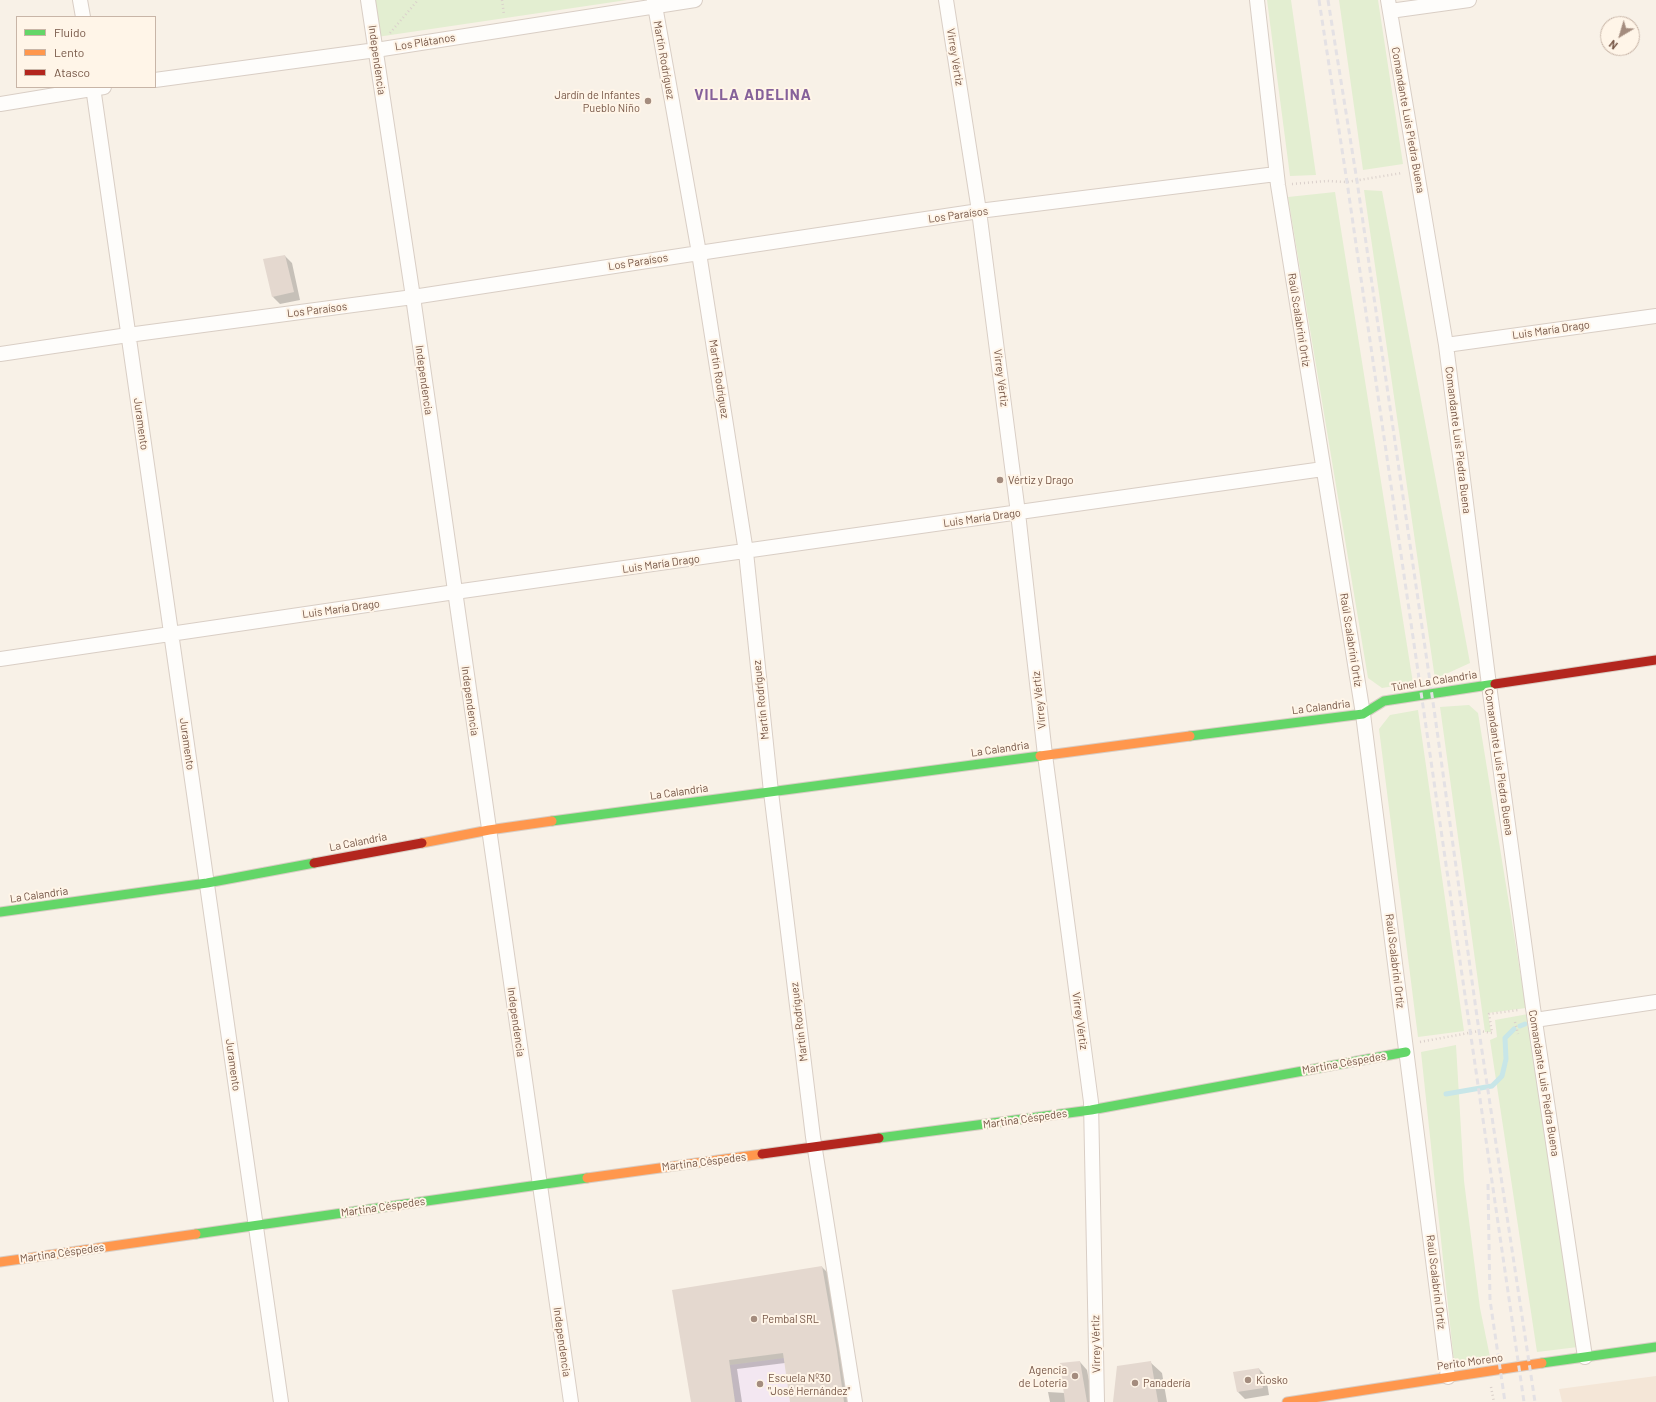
<!DOCTYPE html>
<meta charset="utf-8">
<style>
body{margin:0}
#map{position:relative;width:1656px;height:1402px;overflow:hidden;background:#f8f1e7;font-family:Barlow,sans-serif}
canvas{display:block}
.legend{position:absolute;left:16px;top:16px;width:140px;height:72px;box-sizing:border-box;background:#fff5e8;border:1px solid #c8b5a7;margin:0;padding:5px 7px;list-style:none;font-size:12px;color:#765646}
.legend li{display:flex;align-items:center;gap:8px;height:20px}
.legend b{width:20px;border:1px solid #c8b5a7}
.north{position:absolute;left:1600px;top:16px;width:40px;height:40px;box-sizing:border-box;background:#fff5e8;border:1px solid #c8b5a7;border-radius:50%;rotate:218deg;font-size:11px;font-weight:700;line-height:16px;text-align:center;color:#765646}
.north::after{content:'';display:block;margin:auto;width:14px;height:18px;background:#a48c7e;clip-path:polygon(50% 0,100% 100%,50% 72%,0 100%)}
</style>
<div id="map">
<canvas width="1656" height="1402"></canvas>
<ul class="legend">
<li><b style="height:5px;background:#63d668"></b>Fluido</li>
<li><b style="height:5px;background:#ff974d"></b>Lento</li>
<li><b style="height:5px;background:#b3261e"></b>Atasco</li>
</ul>
<div class="north">N</div>
</div>
<script>
const ctx = document.querySelector('canvas').getContext('2d');
ctx.lineJoin = 'round';
function fillPath(path, color) {
  ctx.fillStyle = color;
  ctx.fill(path, 'evenodd');
}
function shape(rows) {
  const path = new Path2D();
  for (const r of rows) {
    path.moveTo(r[0], r[1]);
    for (let i = 2; i < r.length; i += 2) path.lineTo(r[i], r[i + 1]);
  }
  return path;
}
function trace(path, color, width, dash) {
  ctx.strokeStyle = color;
  ctx.lineWidth = width;
  ctx.lineCap = dash ? 'butt' : 'round';
  ctx.setLineDash(dash || []);
  ctx.stroke(path);
}
function label(font, color, halo, rows, align = 'center') {
  ctx.font = font + ' Barlow,sans-serif';
  ctx.lineWidth = 4;
  ctx.setLineDash([]);
  ctx.textBaseline = 'middle';
  ctx.strokeStyle = halo;
  ctx.fillStyle = color;
  for (const [text, x, y, turn = 0] of rows) {
    ctx.save();
    ctx.translate(x, y);
    ctx.rotate((+turn || 0) * Math.PI / 180);
    ctx.textAlign = isNaN(turn) ? turn : align;
    if (halo) ctx.strokeText(text, 0, 0);
    ctx.fillText(text, 0, 0);
    ctx.restore();
  }
}
fillPath(shape([
 [1656,1376,1656,1402,1562,1402,1559,1389]
]), '#f4e6d7');
fillPath(shape([
 [784,1358,790,1402,735,1402,730,1365]
]), '#f3e7f1');
fillPath(shape([
 [371,0,627,0,377,37],
 [1267,0,1291,0,1316,175,1290,176],
 [1339,0,1378,0,1403,164,1363,170],
 [1364,190,1382,191,1470,663,1435,679],
 [1335,192,1413,683,1382,688,1368,678,1288,197],
 [1469,705,1478,713,1526,1008,1488,1013,1491,1032,1485,1032,1440,707],
 [1418,710,1464,1031,1418,1037,1379,729,1390,715],
 [1528,1014,1578,1347,1537,1352,1490,1040,1497,1037,1495,1020],
 [1456,1045,1464,1181,1480,1308,1490,1357,1454,1362,1421,1052]
]), '#e3eed1');
fillPath(shape([
 [285,256,292,263,300,300,280,304,273,297],
 [822,1267,831,1276,851,1402,791,1402,785,1363,737,1369,742,1402,692,1402,673,1291],
 [1080,1362,1087,1370,1093,1402,1050,1402,1048,1392,1065,1393],
 [1150,1362,1162,1373,1167,1402,1117,1402],
 [1259,1369,1266,1376,1269,1395,1245,1399,1238,1392]
]), '#0003');
trace(shape([
 [1520,1026,1525,1024],
 [1446,1094,1492,1086,1502,1076,1506,1059,1505,1038,1514,1029]
]), '#c8e6e8', 5);
fillPath(shape([
 [285,255,294,292,272,297,263,259],
 [822,1266,837,1351,844,1402,790,1402,783,1353,729,1360,735,1402,691,1402,672,1290],
 [1080,1361,1087,1402,1065,1402,1060,1363],
 [1151,1361,1158,1402,1113,1402,1117,1366],
 [1259,1368,1263,1388,1237,1392,1233,1372]
]), '#e4d8cf');
const street = shape([
 [80,0,83,17],
 [368,0,413,297,571,1402],
 [654,0,699,253,746,552,771,792,813,1137,855,1402],
 [946,0,979,211,1018,513,1045,755,1091,1102,1097,1402],
 [1257,0,1278,185,1363,714,1448,1377],
 [1388,0,1446,345,1489,685,1533,1008,1585,1357],
 [1390,11,1469,0],
 [155,80,376,50,695,0],
 [93,87,281,1402],
 [0,104,104,87],
 [1446,345,1656,316],
 [0,354,128,335,413,297,699,253,979,211,1276,174],
 [0,659,455,592,1323,469],
 [1535,1020,1656,1002]
]);
const fast = shape([
 [1190,736,1363,714,1384,701,1495,684],
 [552,821,1040,756],
 [0,912,207,883,314,863],
 [879,1138,1091,1110,1406,1052],
 [196,1234,587,1178],
 [1542,1363,1656,1347]
]);
const slow = shape([
 [1040,756,1190,736],
 [422,843,489,830,552,821],
 [587,1178,762,1154],
 [0,1262,196,1234],
 [1287,1402,1542,1363]
]);
const jam = shape([
 [1495,684,1656,660],
 [314,863,422,843],
 [762,1154,879,1138]
]);
trace(street, '#d9cec5', 16);
trace(fast, '#d8cdc4', 11);
trace(slow, '#d8cdc4', 11);
trace(jam, '#d8cdc4', 11);
trace(shape([
 [502,0,504,15],
 [390,33,418,0],
 [1292,184,1327,181,1347,182,1402,173],
 [1515,1022,1518,1034],
 [1420,1042,1479,1031,1492,1033,1489,1014,1518,1010],
 [1491,1387,1494,1402]
]), '#dad0cb', 2.5, [1, 3]);
trace(street, '#fefdfb', 14);
trace(fast, '#63d668', 9);
trace(slow, '#ff974d', 9);
trace(jam, '#b3261e', 9);
trace(shape([
 [1319,0,1347,182,1524,1402],
 [1328,0,1357,181,1434,709,1479,1031,1535,1402],
 [1488,1184,1490,1300,1505,1402]
]), '#e4e1e4', 3, [6, 4]);
for (const [x, y, r, color] of [
 [648,101,4,"#a48c7e"],
 [1000,480,4,"#a48c7e"],
 [754,1319,4,"#a48c7e"],
 [1075,1376,4,"#a48c7e"],
 [1248,1380,4,"#a48c7e"],
 [1135,1383,4,"#a48c7e"],
 [760,1384,4,"#a48c7e"]
]) {
  const dot = new Path2D();
  dot.arc(x, y, r, 0, 2 * Math.PI);
  ctx.fillStyle = color;
  ctx.fill(dot);
  trace(dot, '#fff5e8', 1.5);
}
label('11px', '#765646', '#fff5e8', [
 ["Los Plátanos",425,42,-9],
 ["Virrey Vértiz",955,57,81],
 ["Independencia",377,60,82],
 ["Martín Rodríguez",664,60,80],
 ["Comandante Luis Piedra Buena",1408,120,80],
 ["Los Paraísos",958,215,-8],
 ["Los Paraísos",638,262,-9],
 ["Los Paraísos",317,310,-7],
 ["Raúl Scalabrini Ortíz",1299,320,81],
 ["Luis María Drago",1551,330,-8],
 ["Virrey Vértiz",1001,378,83],
 ["Martín Rodríguez",719,379,81],
 ["Independencia",424,380,82],
 ["Juramento",141,424,82],
 ["Comandante Luis Piedra Buena",1458,440,83],
 ["Luis María Drago",982,518,-8],
 ["Luis María Drago",661,564,-8],
 ["Luis María Drago",341,609,-8],
 ["Raúl Scalabrini Ortíz",1351,640,81],
 ["Túnel La Calandria",1434,681,-9],
 ["Martín Rodríguez",761,700,-96],
 ["Virrey Vértiz",1039,700,-96],
 ["Independencia",470,701,82],
 ["La Calandria",1321,707,-7],
 ["Juramento",187,744,82],
 ["La Calandria",1000,749,-8],
 ["Comandante Luis Piedra Buena",1499,762,82],
 ["La Calandria",679,792,-8],
 ["La Calandria",358,842,-11],
 ["La Calandria",39,895,-8],
 ["Raúl Scalabrini Ortíz",1395,961,83],
 ["Virrey Vértiz",1080,1021,82],
 ["Independencia",516,1022,82],
 ["Martín Rodríguez",799,1022,-97],
 ["Martina Céspedes",1344,1063,-10],
 ["Juramento",233,1065,82],
 ["Comandante Luis Piedra Buena",1544,1083,81],
 ["Martina Céspedes",1025,1119,-8],
 ["Martina Céspedes",704,1162,-7],
 ["Martina Céspedes",383,1207,-8],
 ["Martina Céspedes",62,1253,-8],
 ["Raúl Scalabrini Ortíz",1436,1282,83],
 ["Independencia",562,1342,82],
 ["Virrey Vértiz",1096,1344,-91],
 ["Perito Moreno",1470,1362,-8]
]);
label('11px', '#765646', '#fff5e8', [
 ["Jardín de Infantes",640,95,"right"],
 ["Pueblo Niño",640,108,"right"],
 ["Vértiz y Drago",1008,480],
 ["Pembal SRL",762,1319],
 ["Agencia",1067,1370,"right"],
 ["de Loteria",1067,1383,"right"],
 ["Escuela Nº30",768,1378],
 ["\"José Hernández\"",768,1391],
 ["Kiosko",1256,1380],
 ["Panadería",1143,1383]
], 'left');
ctx.letterSpacing = '1px';
label('bold 15px', '#85619a', '#fff5e8', [
 ["VILLA ADELINA",753,95]
]);
ctx.letterSpacing = '0px';
</script>
